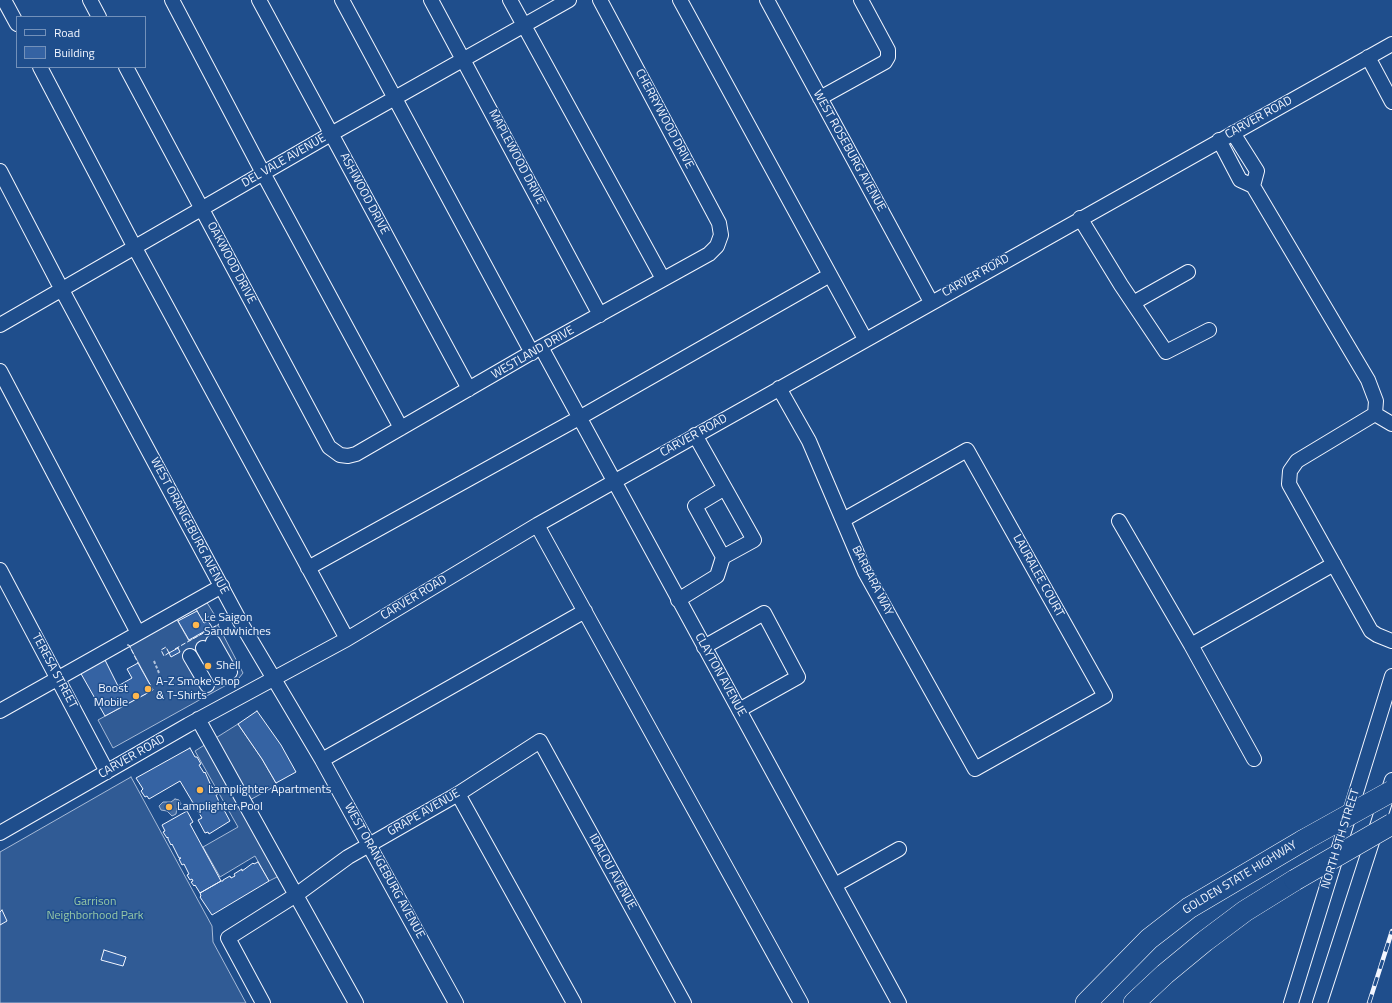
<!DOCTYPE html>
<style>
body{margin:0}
#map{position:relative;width:1392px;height:1003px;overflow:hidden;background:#1f4e8c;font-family:"Titillium Web",sans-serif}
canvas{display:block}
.legend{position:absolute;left:16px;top:16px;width:130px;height:52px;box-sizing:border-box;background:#1f4e8c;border:1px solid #7391ba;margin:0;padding:5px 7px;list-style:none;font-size:12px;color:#f2f6ff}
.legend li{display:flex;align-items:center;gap:8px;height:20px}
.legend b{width:20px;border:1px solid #7391ba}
</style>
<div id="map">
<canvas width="1392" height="1003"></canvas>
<ul class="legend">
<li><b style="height:5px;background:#1f4e8c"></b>Road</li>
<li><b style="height:11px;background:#3563a3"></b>Building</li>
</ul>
</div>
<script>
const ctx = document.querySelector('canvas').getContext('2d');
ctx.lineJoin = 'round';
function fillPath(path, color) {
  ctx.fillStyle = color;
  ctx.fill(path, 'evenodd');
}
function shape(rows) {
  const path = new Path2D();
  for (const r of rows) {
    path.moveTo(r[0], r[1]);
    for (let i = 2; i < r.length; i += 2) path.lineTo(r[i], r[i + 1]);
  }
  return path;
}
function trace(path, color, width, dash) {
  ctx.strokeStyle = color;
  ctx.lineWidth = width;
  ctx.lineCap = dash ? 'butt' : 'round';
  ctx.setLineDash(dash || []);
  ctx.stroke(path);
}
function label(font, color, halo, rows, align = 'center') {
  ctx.font = font + ' "Titillium Web",sans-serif';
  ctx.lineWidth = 3;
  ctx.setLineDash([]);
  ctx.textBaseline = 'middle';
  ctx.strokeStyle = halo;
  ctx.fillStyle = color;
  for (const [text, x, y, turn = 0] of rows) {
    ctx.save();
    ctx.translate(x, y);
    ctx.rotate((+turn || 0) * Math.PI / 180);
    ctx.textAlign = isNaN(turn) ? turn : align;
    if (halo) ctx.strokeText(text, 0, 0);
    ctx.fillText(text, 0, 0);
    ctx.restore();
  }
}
const built = shape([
 [206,601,214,614,202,620,195,607,206,601],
 [176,618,189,641,218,625,243,673,239,678,113,748,98,720,153,690,129,645,176,618],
 [238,724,262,759,277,785,239,806,279,876,269,881,255,856,220,877,203,847,238,827,195,751,238,724],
 [131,777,212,926,213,942,246,1003,0,1003,0,852,131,777]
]);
fillPath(built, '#305b95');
trace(built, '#a8bbd7', 1);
const water = shape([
 [175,799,179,800,181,804,177,808,176,814,172,816,167,811,161,810,159,806,163,802,171,802,175,799]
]);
fillPath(water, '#446ba0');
trace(water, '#a8bbd7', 1);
const building = shape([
 [197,611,204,623,208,621,212,627,189,640,178,621,197,611],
 [178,648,180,652,171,657,169,653,178,648],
 [104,658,118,686,132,678,127,669,138,663,153,690,105,716,80,672,104,658],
 [257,711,281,745,296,772,276,783,262,759,238,724,257,711],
 [190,748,195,757,197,757,201,764,199,765,204,773,205,772,212,788,213,787,218,794,216,795,220,804,222,803,226,809,224,810,230,821,209,834,208,832,205,833,198,820,202,818,180,781,149,799,147,796,145,797,141,791,143,789,136,778,190,748],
 [187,811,193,822,190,824,221,881,200,893,195,885,194,886,191,882,193,881,192,879,190,880,187,875,189,874,184,864,182,865,179,859,181,858,179,858,172,844,171,845,168,839,168,837,167,838,163,832,165,831,162,825,187,811],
 [258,862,269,881,212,915,200,897,201,896,200,893,221,881,223,881,223,880,230,876,231,878,235,876,234,874,242,869,242,871,253,863,254,864,258,862],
 [2,910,7,921,0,925,0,912,2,910],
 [104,950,126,957,123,966,101,960,104,950]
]);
fillPath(building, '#3563a3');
trace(building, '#f2f6ff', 1);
const minor = shape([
 [4,0,17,24],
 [90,0,99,17],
 [172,0,263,173,401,428],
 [259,0,469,389],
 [342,0,532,353],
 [431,0,600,315],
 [510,0,663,279],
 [680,0,865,339],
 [767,0,931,302],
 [1368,57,1392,102],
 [40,67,135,248,347,639],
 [126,67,329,447,340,455,348,456,356,454,541,347,709,254,717,246,721,235,719,223,600,0],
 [820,98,885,62,888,57,888,50,861,0],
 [1219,140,1240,180,1253,186,1257,171,1233,133],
 [0,171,62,290,242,625,322,760,456,1003],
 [1253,186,1368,380,1376,401,1375,414,1297,461,1290,471,1289,484,1371,631,1377,635,1392,641],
 [1080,218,1121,285,1166,352,1209,330],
 [1133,303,1188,272],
 [0,325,331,134,569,0],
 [541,347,899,1003],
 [0,371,138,633],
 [779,388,809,441,865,572,975,769,1105,696,967,450,843,520],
 [1375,414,1392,424],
 [1119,521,1191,645,1334,564],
 [537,525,801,1003],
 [723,557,695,506,725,488],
 [308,568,579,418,830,275],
 [0,570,107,772],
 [678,600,717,576,723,557,754,540,695,435],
 [1191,645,1254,759],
 [704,647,764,613,798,677,739,710],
 [203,648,220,678,230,672,213,642],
 [190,656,207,685],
 [0,711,222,586],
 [198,719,356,1003],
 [322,760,585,611],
 [458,794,574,1003],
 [0,833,188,725,347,639,537,525,1392,44],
 [835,885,899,849],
 [263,1003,228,938,296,895,348,857,458,794,540,741,684,1003],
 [1291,1003,1392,676],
 [1320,1003,1392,780]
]);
const highway = shape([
 [1086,1003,1149,939,1189,908,1304,840],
 [1134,1003,1165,974,1205,941,1245,911,1295,880]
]);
trace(minor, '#f2f6ff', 16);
trace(highway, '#f2f6ff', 22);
trace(shape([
 [154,661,159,673]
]), '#b3c4dc', 2, [3, 2]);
trace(minor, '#1f4e8c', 14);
trace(highway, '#1f4e8c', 21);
const rail = shape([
 [1369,1003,1392,931]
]);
trace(rail, '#f2f6ff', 4.5);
trace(rail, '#1f4e8c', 3, [9]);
const highwayBridge = shape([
 [1304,840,1392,791],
 [1295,880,1392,824]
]);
trace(highwayBridge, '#f2f6ff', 22, []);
trace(highwayBridge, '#1f4e8c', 21);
trace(shape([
 [127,645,129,645,138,663],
 [175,649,219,624],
 [169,653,166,647,161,650,164,656,170,652]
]), '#f2f6ff', 1, [5, 2]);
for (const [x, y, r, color] of [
 [196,625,4,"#ffb74d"],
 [208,666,4,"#ffb74d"],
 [148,689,4,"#ffb74d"],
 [136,696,4,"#ffb74d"],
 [200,790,4,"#ffb74d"],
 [169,807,4,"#ffb74d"]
]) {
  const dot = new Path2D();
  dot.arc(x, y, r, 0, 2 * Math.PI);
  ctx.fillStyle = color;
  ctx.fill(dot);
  trace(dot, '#1f4e8c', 1.5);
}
label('12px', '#f2f6ff', '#1f4e8c', [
 ["CARVER ROAD",1259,118,-29],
 ["CHERRYWOOD DRIVE",664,119,62],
 ["WEST ROSEBURG AVENUE",849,151,61],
 ["MAPLEWOOD DRIVE",516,157,62],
 ["DEL VALE AVENUE",284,161,-30],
 ["ASHWOOD DRIVE",364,194,62],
 ["OAKWOOD DRIVE",231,263,62],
 ["CARVER ROAD",976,276,-29],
 ["WESTLAND DRIVE",533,353,-30],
 ["CARVER ROAD",694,436,-29],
 ["WEST ORANGEBURG AVENUE",189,526,62],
 ["LAURALEE COURT",1038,576,61],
 ["BARBARA WAY",872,581,63],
 ["CARVER ROAD",414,598,-31],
 ["TERESA STREET",54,671,62],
 ["CLAYTON AVENUE",720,675,61],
 ["CARVER ROAD",132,757,-30],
 ["GRAPE AVENUE",424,813,-30],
 ["NORTH 9TH STREET",1341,839,-73],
 ["WEST ORANGEBURG AVENUE",384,871,61],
 ["IDALOU AVENUE",612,872,61],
 ["GOLDEN STATE HIGHWAY",1240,878,-31]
]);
label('12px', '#f2f6ff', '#1f4e8c', [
 ["Le Saigon",204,618],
 ["Sandwhiches",204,632],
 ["Shell",216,666],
 ["A-Z Smoke Shop",156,682],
 ["& T-Shirts",156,696],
 ["Boost",128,689,"right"],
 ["Mobile",128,703,"right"],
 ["Lamplighter Apartments",208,790],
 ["Lamplighter Pool",177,807]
], 'left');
label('12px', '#97c8a6', '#1f4e8c', [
 ["Garrison",95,902],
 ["Neighborhood Park",95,916]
]);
</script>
